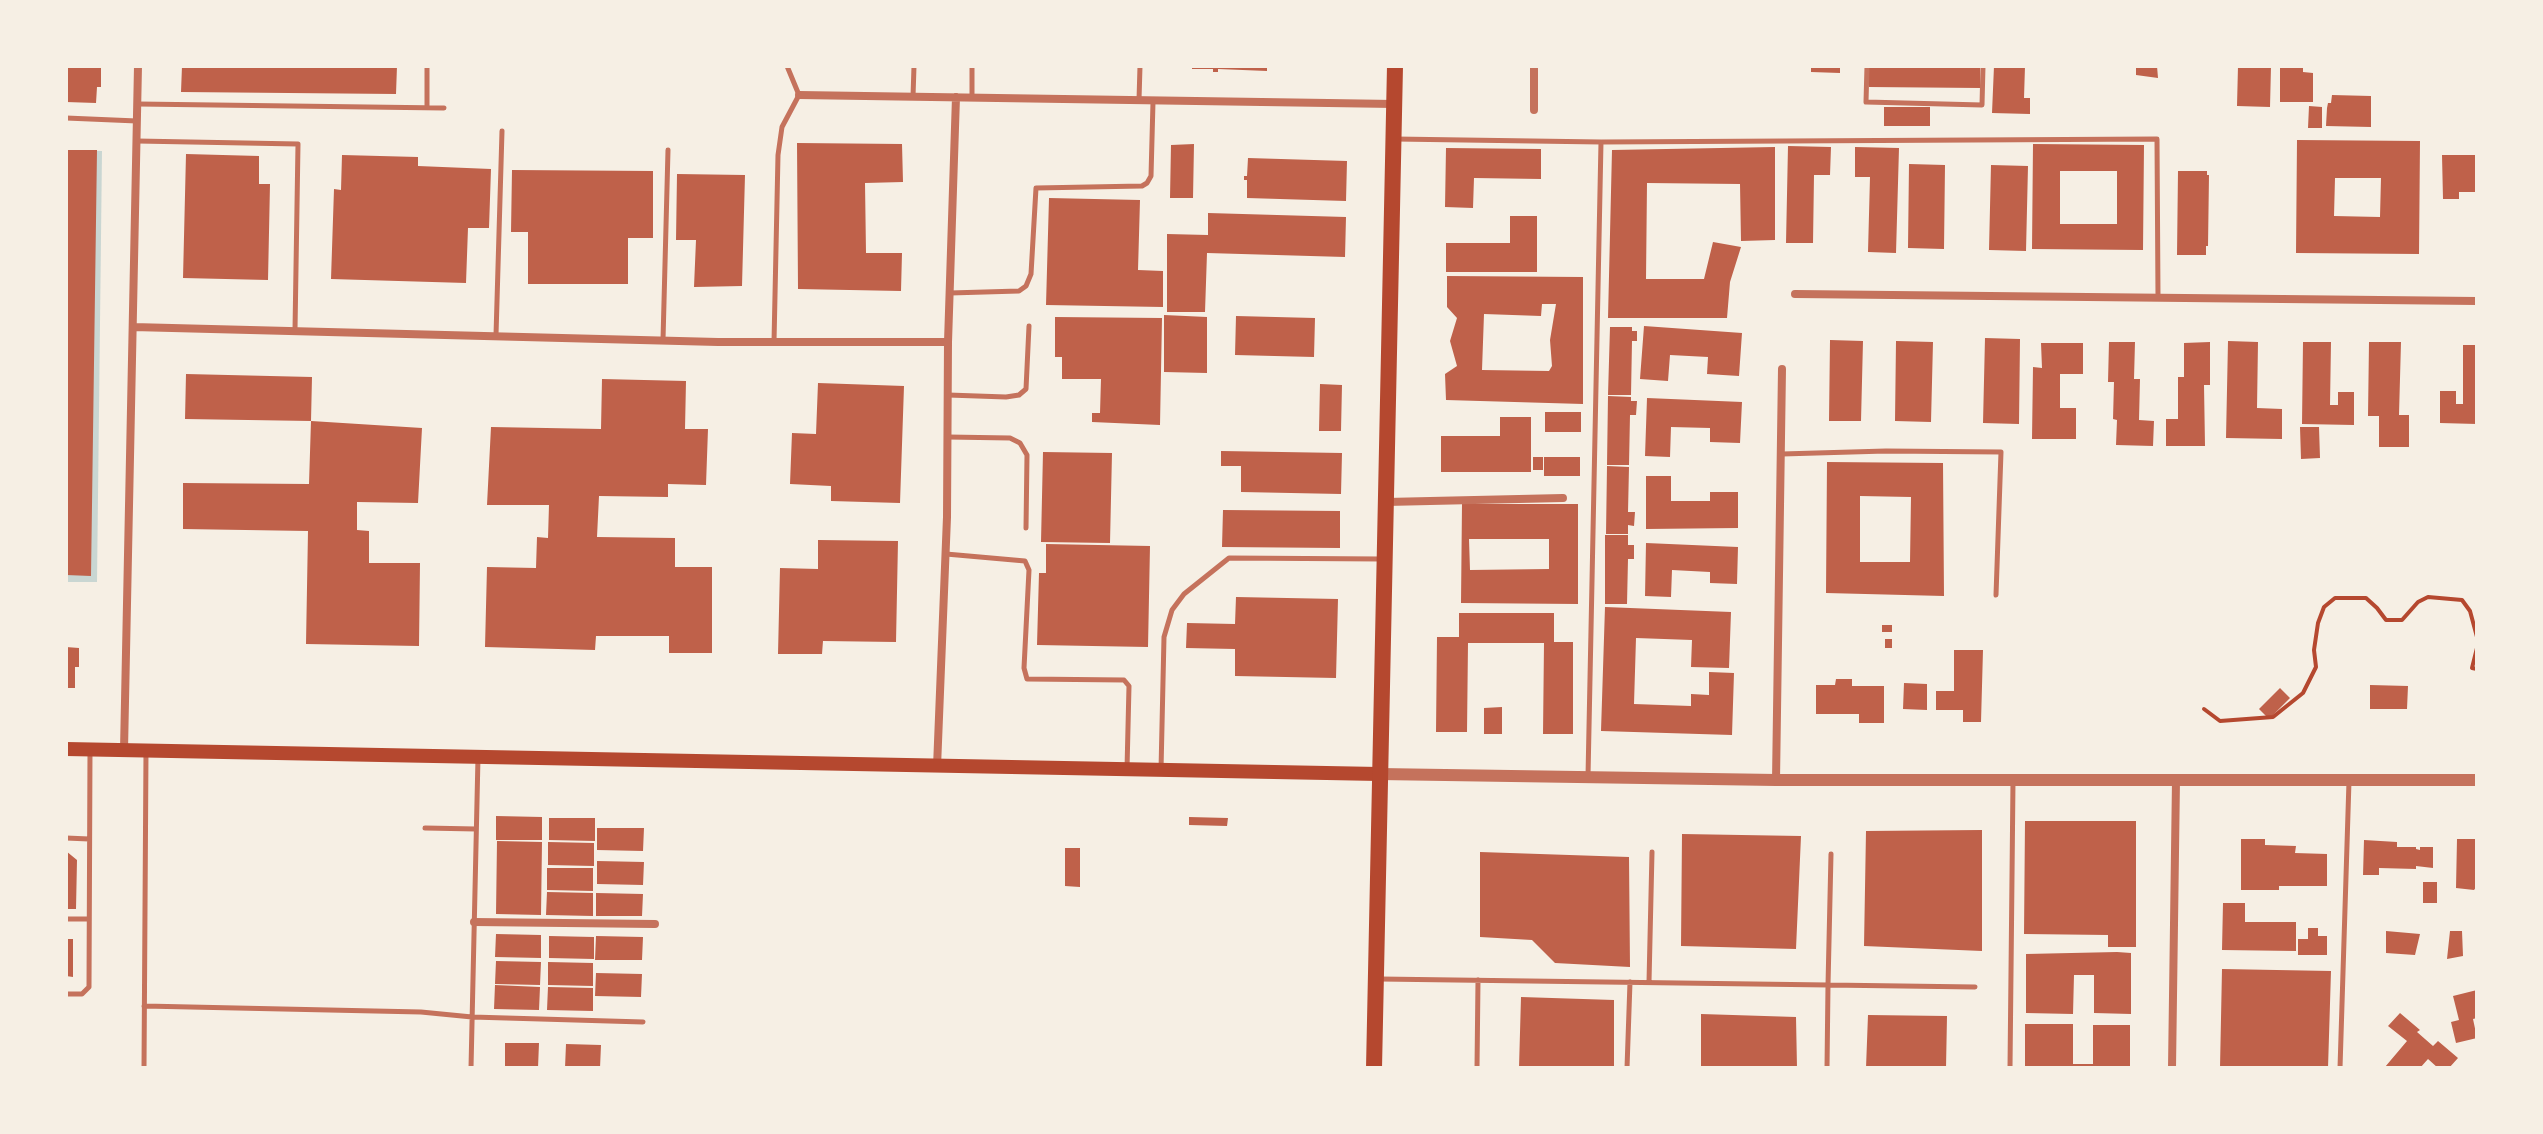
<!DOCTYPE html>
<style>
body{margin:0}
#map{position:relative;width:2543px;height:1134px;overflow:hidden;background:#f6efe4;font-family:"Noto Sans",sans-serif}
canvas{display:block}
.frame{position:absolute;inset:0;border:68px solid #f6efe4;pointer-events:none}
</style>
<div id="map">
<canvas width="2543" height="1134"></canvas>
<div class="frame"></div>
</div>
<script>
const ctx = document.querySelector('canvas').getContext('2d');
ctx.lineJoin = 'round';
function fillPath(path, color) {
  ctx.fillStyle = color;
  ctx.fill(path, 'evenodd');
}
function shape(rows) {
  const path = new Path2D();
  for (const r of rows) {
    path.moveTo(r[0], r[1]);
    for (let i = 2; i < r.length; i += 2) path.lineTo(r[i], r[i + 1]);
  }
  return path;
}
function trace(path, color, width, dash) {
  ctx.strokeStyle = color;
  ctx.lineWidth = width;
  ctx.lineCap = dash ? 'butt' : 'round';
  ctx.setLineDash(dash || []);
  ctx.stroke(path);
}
fillPath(shape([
 [66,150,102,151,97,582,66,582]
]), '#c9d6d2');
fillPath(shape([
 [66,66,101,66,101,87,97,87,96,103,66,102],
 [182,66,397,66,396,94,181,92],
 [1192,66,1267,66,1267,71,1218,69,1218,72,1213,72,1213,69,1192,69],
 [1811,66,1840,66,1840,73,1811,72],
 [1869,66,1980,66,1980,88,1869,87],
 [1994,66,2025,66,2024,98,2030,98,2030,114,1992,113],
 [2136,66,2157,66,2158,78,2136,75],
 [2238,66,2271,66,2270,107,2237,106],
 [2280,66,2303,66,2303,72,2313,73,2313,102,2280,102],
 [2332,95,2371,96,2371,127,2326,126,2327,108,2328,103,2331,103],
 [2309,106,2322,107,2322,128,2308,128],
 [1884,107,1930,107,1930,126,1884,126],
 [2297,140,2420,141,2419,254,2296,253],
 [2335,178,2381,178,2380,217,2334,216],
 [797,143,902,144,903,182,865,183,866,253,902,253,901,291,798,289],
 [1194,144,1193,198,1170,198,1171,145],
 [2033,144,2144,145,2143,250,2032,249],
 [2060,171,2117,171,2117,224,2060,224],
 [1788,146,1831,147,1830,175,1814,175,1813,243,1786,243],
 [1775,147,1775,240,1741,241,1740,184,1647,183,1646,279,1704,279,1713,242,1741,247,1730,282,1727,318,1608,318,1612,150],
 [1855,147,1899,148,1896,253,1868,252,1870,177,1855,177],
 [1446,148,1541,149,1541,179,1474,178,1473,208,1445,207],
 [66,150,97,150,91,576,66,575],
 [186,154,259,156,259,184,270,184,268,280,183,278],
 [342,155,418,157,418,166,491,169,489,228,468,228,466,283,331,279,334,189,341,190],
 [2442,155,2477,155,2477,192,2459,192,2459,199,2443,199],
 [1248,158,1347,161,1346,201,1247,198,1247,180,1244,180,1244,176,1247,176],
 [1909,164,1945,165,1944,249,1908,248],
 [1991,165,2028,166,2026,251,1989,250],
 [512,170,653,171,653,238,628,238,628,284,528,284,528,232,511,232],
 [2178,171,2207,171,2207,175,2209,175,2208,246,2206,246,2206,255,2177,255],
 [677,174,745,175,742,286,694,287,696,240,676,240],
 [1049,198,1140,200,1138,270,1163,271,1163,307,1046,305],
 [1208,213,1346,217,1345,257,1207,253,1205,312,1167,312,1167,234,1208,235],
 [1510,216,1537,216,1537,272,1446,272,1446,243,1510,243],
 [1447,276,1583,277,1583,404,1446,400,1445,374,1457,366,1450,341,1457,318,1447,307],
 [1542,304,1556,304,1550,340,1552,366,1549,371,1482,370,1484,314,1541,316],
 [1164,315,1207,317,1207,373,1164,372],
 [1236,316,1315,318,1314,357,1235,355],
 [1055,317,1162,318,1160,425,1092,422,1092,413,1100,413,1101,379,1062,379,1062,357,1055,357],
 [1644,326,1742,333,1739,376,1707,374,1708,357,1670,355,1668,381,1640,379],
 [1610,327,1632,327,1632,331,1637,331,1637,341,1632,341,1631,395,1608,395],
 [1985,338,2020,339,2019,424,1983,423],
 [1830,340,1863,341,1861,421,1829,421],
 [1896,341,1933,342,1931,422,1895,421],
 [2228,341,2258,342,2257,408,2282,409,2282,439,2226,438],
 [2109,342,2135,342,2134,379,2140,379,2139,420,2154,421,2153,446,2116,445,2117,420,2113,419,2114,382,2108,382],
 [2210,342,2210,385,2204,385,2205,446,2166,446,2166,419,2178,419,2178,377,2184,377,2184,343],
 [2303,342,2331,342,2330,405,2338,405,2338,392,2354,392,2354,425,2302,424],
 [2369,342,2401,342,2399,415,2409,415,2409,447,2379,447,2379,416,2368,416],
 [2041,343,2083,343,2083,374,2060,374,2060,408,2076,408,2076,439,2032,439,2033,367,2042,368],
 [2463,345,2477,345,2477,424,2440,423,2440,391,2456,391,2456,404,2463,404],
 [186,374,312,377,311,421,185,419],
 [602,379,686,381,685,429,708,429,706,485,668,484,668,497,599,496,597,537,675,538,675,567,712,567,712,653,669,653,669,636,596,636,595,650,485,647,487,567,536,568,537,537,548,538,549,505,487,505,491,427,601,429],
 [818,383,904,386,900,503,831,501,831,486,790,484,792,433,816,434],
 [1320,384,1342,385,1341,431,1319,431],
 [1608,396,1631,397,1631,401,1637,401,1636,415,1630,415,1629,465,1607,465],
 [1647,398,1742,402,1740,443,1710,442,1710,428,1671,427,1670,457,1645,456],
 [1545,412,1581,412,1581,432,1545,432],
 [1500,417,1531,417,1531,472,1441,472,1441,436,1500,436],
 [311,421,422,428,418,503,357,502,357,530,369,531,369,563,420,563,419,646,306,644,308,531,183,529,183,483,309,484],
 [2300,427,2319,427,2320,458,2301,459],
 [1221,451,1342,453,1341,494,1241,492,1241,466,1221,466],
 [1043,452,1112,453,1110,543,1041,542],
 [1533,457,1543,457,1543,470,1533,470],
 [1544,457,1580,457,1580,476,1544,476],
 [1827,462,1943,463,1944,596,1826,593],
 [1860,496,1911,497,1910,562,1860,562],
 [1607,466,1629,467,1628,512,1635,512,1634,526,1628,525,1628,534,1606,534],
 [1646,476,1671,476,1671,501,1710,501,1710,492,1738,492,1738,528,1646,529],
 [1462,504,1578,504,1578,604,1461,603],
 [1469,539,1549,539,1549,569,1470,570],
 [1223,510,1340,511,1340,548,1222,547],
 [1605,535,1628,535,1628,545,1634,545,1634,559,1628,559,1627,604,1605,604],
 [818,540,898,541,896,642,823,641,822,654,778,654,780,568,818,569],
 [1646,543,1738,547,1737,584,1710,583,1710,572,1672,570,1671,597,1645,596],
 [1046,544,1150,546,1148,647,1037,645,1039,573,1046,573],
 [1236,597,1338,599,1336,678,1235,676,1235,649,1186,648,1187,623,1235,624],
 [1605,607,1731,612,1729,668,1691,667,1692,640,1636,638,1634,704,1691,706,1691,694,1709,695,1709,672,1734,673,1732,735,1601,731],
 [1459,613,1554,613,1554,642,1573,642,1573,734,1543,734,1544,643,1468,643,1467,732,1436,732,1437,637,1459,637],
 [1882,625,1892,625,1892,632,1882,632],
 [1885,639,1892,639,1892,648,1885,648],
 [66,647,79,648,79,667,75,667,75,688,66,688],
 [1954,650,1983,650,1981,722,1963,722,1963,710,1936,710,1936,691,1954,691],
 [1836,679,1852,679,1852,686,1884,686,1884,723,1859,723,1859,714,1816,714,1816,685,1835,685],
 [1904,683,1927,684,1927,710,1903,709],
 [2370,685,2408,686,2407,709,2370,709],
 [2280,688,2290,698,2271,717,2267,717,2259,709],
 [1502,707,1502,734,1484,734,1484,708],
 [496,816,542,817,542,840,496,840],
 [1189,817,1228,818,1227,826,1189,825],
 [549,818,595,818,595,841,549,840],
 [2025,821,2136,821,2136,947,2108,947,2108,935,2024,934],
 [597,828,644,828,643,851,597,850],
 [1982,830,1982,951,1864,946,1866,831],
 [1682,834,1801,836,1796,949,1681,946],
 [2241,839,2265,839,2265,845,2296,846,2295,853,2327,854,2327,886,2279,886,2279,890,2241,890],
 [2457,839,2477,839,2477,886,2474,890,2456,888],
 [2364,840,2397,842,2397,847,2416,847,2416,849,2420,850,2420,847,2433,847,2433,868,2416,866,2416,869,2379,868,2379,875,2363,875],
 [497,841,542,842,541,915,496,914],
 [548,842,594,843,594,866,548,865],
 [1065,848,1080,848,1080,887,1065,886],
 [66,851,77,860,76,909,66,909],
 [1480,852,1629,857,1630,967,1555,963,1532,940,1480,937],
 [597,861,644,862,643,885,597,884],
 [547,868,593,868,593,891,547,890],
 [2423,882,2437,882,2437,903,2423,903],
 [547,892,593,893,593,916,546,915],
 [596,893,643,894,642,916,596,916],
 [2223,903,2245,903,2245,922,2296,922,2296,951,2222,950],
 [2308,928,2318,928,2318,936,2327,936,2327,955,2298,955,2298,939,2308,939],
 [2386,931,2420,934,2415,955,2386,953],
 [2450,931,2462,931,2463,956,2447,959],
 [496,934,541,935,541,958,495,957],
 [549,936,594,937,594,959,549,958],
 [596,936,643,937,642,960,595,960],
 [66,939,73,939,73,977,66,976],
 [2117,952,2131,953,2131,1014,2094,1013,2094,975,2074,975,2073,1014,2026,1013,2026,954],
 [496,961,541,962,540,985,495,984],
 [548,962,593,963,593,986,548,985],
 [2222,969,2331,971,2328,1068,2220,1068],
 [596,973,642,974,641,997,595,996],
 [495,985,540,987,539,1010,494,1009],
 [548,987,593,988,593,1011,547,1010],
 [2477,990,2477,1018,2473,1019,2477,1038,2456,1043,2451,1022,2459,1020,2453,996],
 [1521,997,1614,1000,1614,1068,1519,1068],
 [2400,1013,2420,1030,2417,1032,2433,1046,2438,1041,2458,1058,2449,1068,2438,1068,2428,1059,2420,1068,2385,1067,2407,1041,2388,1026],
 [1701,1014,1796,1017,1797,1068,1701,1068],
 [1868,1015,1947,1016,1946,1068,1866,1068],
 [2025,1024,2073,1024,2073,1064,2093,1064,2093,1025,2130,1025,2130,1068,2025,1068],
 [505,1043,539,1043,538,1068,505,1068],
 [566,1044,601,1045,600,1068,565,1068]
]), '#bf614a');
trace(shape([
 [2477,648,2472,668,2477,669],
 [2204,709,2220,721,2273,717,2303,693,2316,667,2314,650,2318,623,2324,607,2335,598,2366,598,2377,608,2386,620,2402,620,2418,602,2428,597,2462,600,2470,611,2477,637]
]), '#b5482f', 4);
trace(shape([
 [1867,66,1866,102,1982,105,1983,66],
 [913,97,914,66],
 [972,97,972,66],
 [1139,100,1140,66],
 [138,104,444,108],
 [427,108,427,66],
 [66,118,137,121],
 [1395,139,1601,142,2157,139,2158,298],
 [137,141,298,144,295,330],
 [950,293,1019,291,1026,286,1031,274,1036,188,1142,186,1147,183,1151,176,1153,102],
 [496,335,502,131],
 [663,340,668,150],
 [774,342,778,155,782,127,799,95,787,66],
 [948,395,1006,397,1019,395,1026,389,1029,326],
 [948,437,1010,438,1020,443,1027,455,1026,528],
 [1782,454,1886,451,2001,452,1996,595],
 [946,554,1025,561,1029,570,1024,668,1027,679,1124,680,1129,686,1127,769],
 [1161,770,1164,637,1172,610,1184,594,1229,558,1381,559],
 [1588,776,1601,142],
 [425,828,476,829],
 [66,838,89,839],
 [1831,854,1828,985,1975,987],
 [66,919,89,919],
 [1380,979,1828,985,1827,1068],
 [1649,982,1652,852],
 [66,994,82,994,89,987,90,750],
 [144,1006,421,1012,472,1017,643,1022],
 [144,1068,146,751],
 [471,1068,478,757],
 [1477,1068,1478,980],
 [1627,1068,1630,982],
 [2010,1068,2013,781],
 [2340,1068,2349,781]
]), '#c5725c', 5);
trace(shape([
 [799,95,1394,104],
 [1534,110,1534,66],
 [1795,294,2477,301],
 [133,327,718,342,948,342],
 [1386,502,1563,498],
 [124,750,138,66],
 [937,767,947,517,948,342,956,97],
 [1776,780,1782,369],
 [474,922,655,924],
 [2172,1068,2176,780]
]), '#c5725c', 8);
trace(shape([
 [1379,774,1776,780,2477,780]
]), '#c5725c', 12);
trace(shape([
 [66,749,1379,774]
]), '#b5482f', 14);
trace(shape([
 [1374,1068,1395,66]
]), '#b5482f', 16);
</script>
